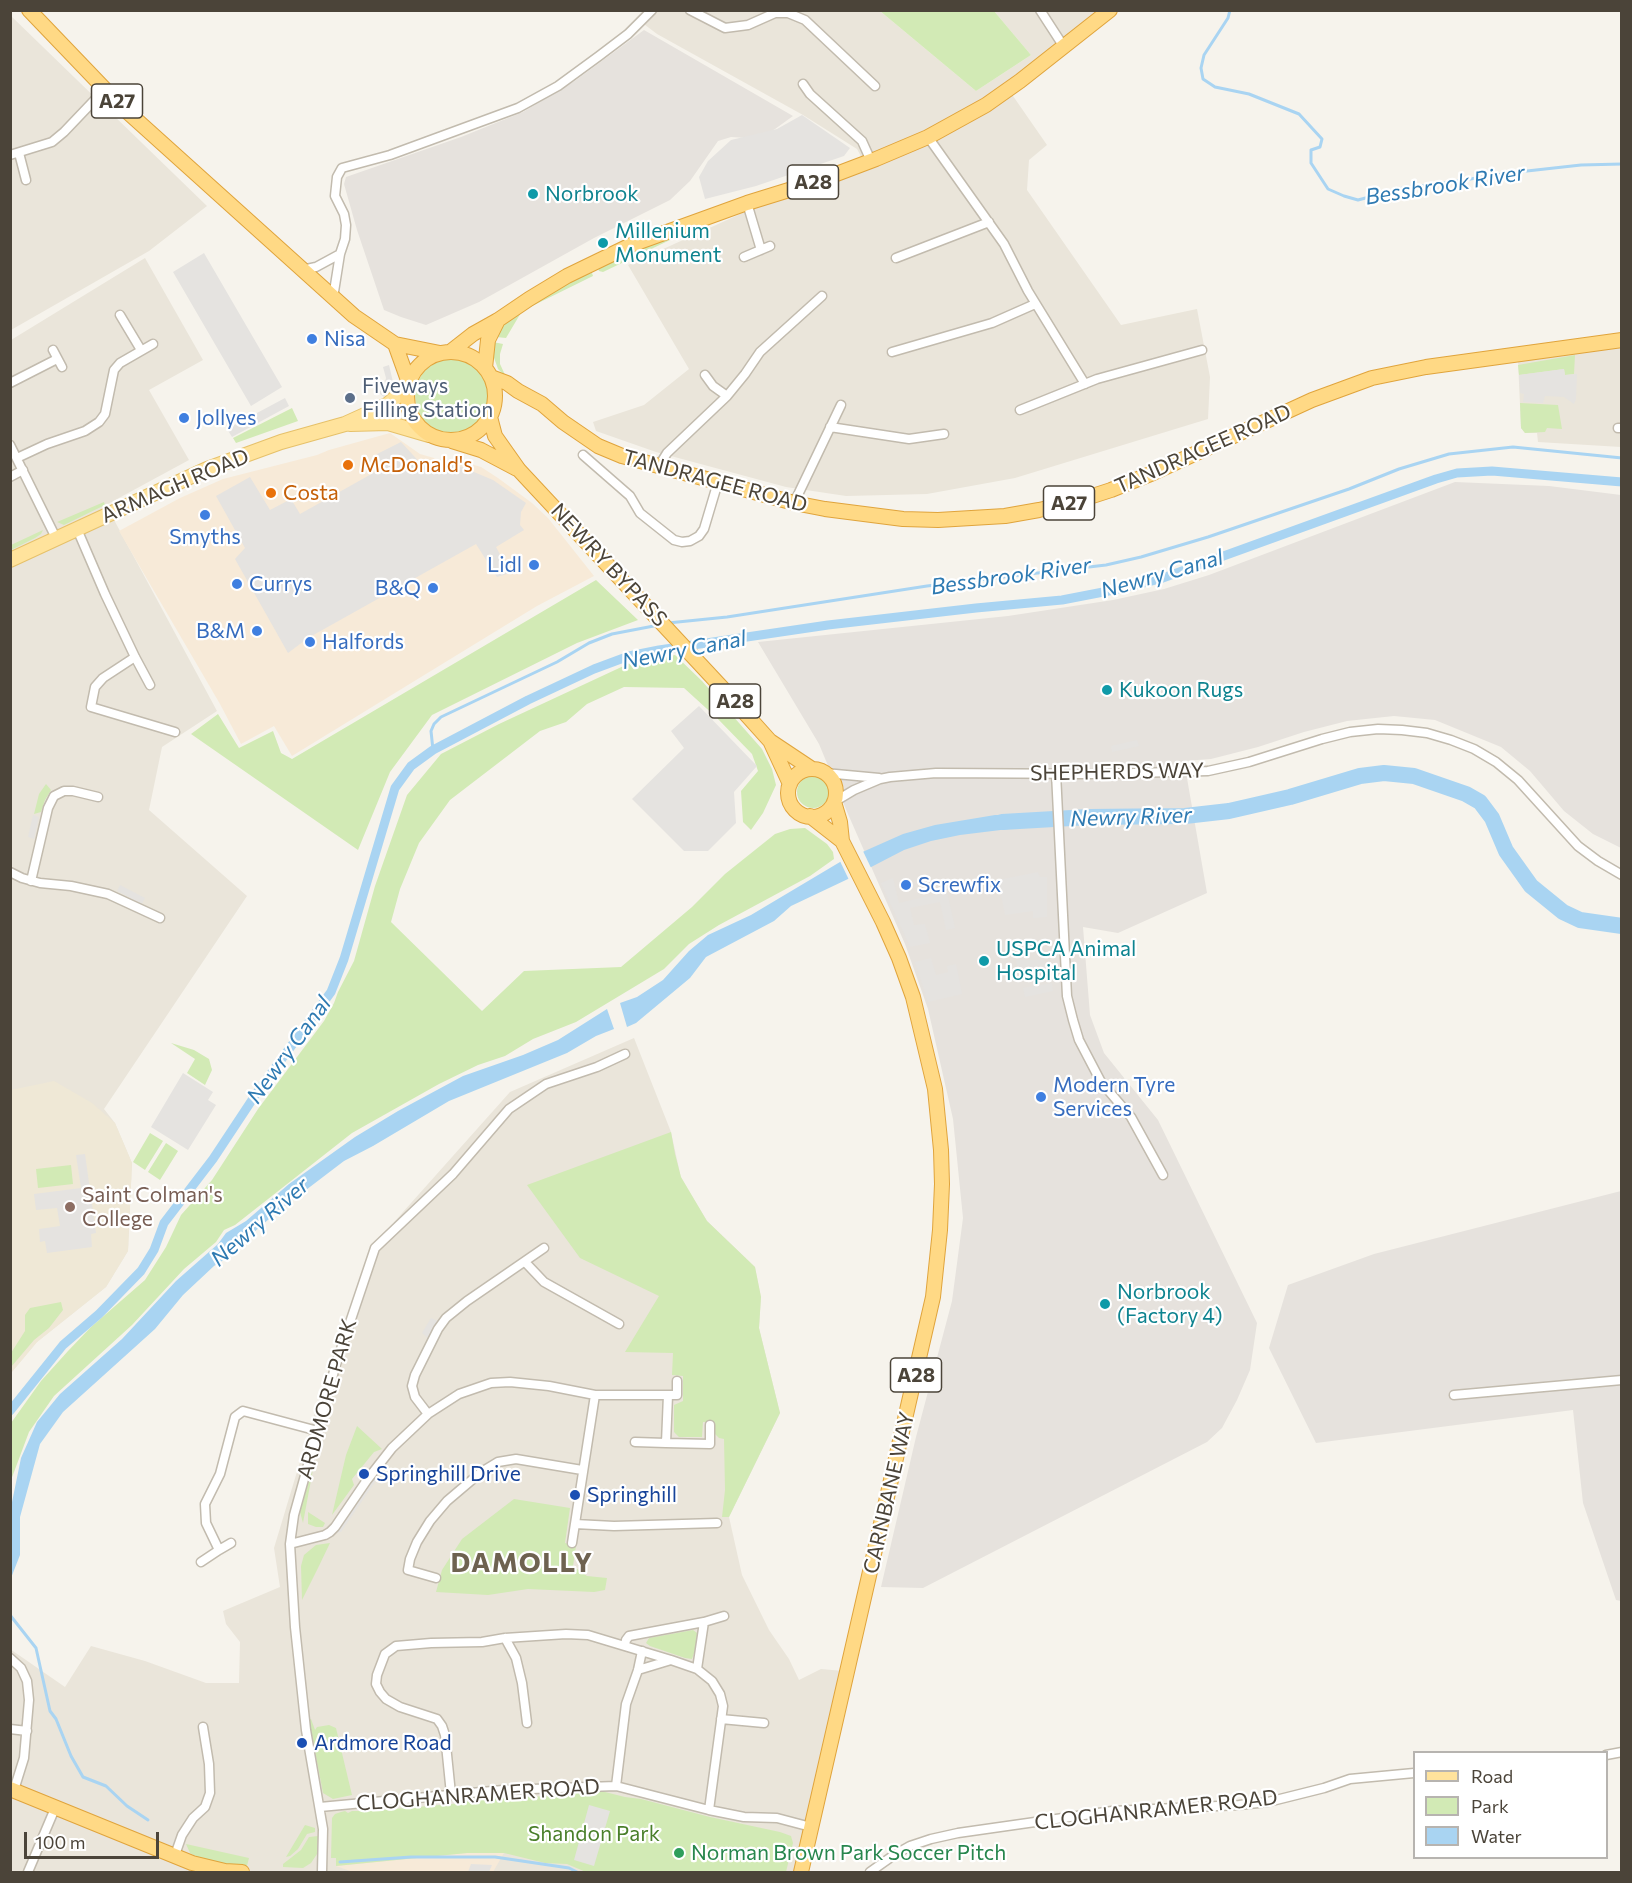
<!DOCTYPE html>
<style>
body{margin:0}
#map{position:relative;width:1632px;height:1883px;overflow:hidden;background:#f6f3ec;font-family:Commissioner,sans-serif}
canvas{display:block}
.frame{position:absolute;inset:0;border:12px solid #4b4439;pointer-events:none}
.legend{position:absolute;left:1413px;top:1751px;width:195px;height:108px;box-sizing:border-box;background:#fff;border:2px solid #b7b4b0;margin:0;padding:8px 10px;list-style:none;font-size:18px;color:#4b4439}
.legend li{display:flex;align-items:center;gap:12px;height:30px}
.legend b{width:30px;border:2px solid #b7b4b0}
.scale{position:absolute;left:24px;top:1832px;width:135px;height:27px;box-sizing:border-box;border:3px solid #4b4439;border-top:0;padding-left:8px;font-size:18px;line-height:21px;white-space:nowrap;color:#4b4439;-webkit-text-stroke:4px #fff;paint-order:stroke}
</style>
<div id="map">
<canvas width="1632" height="1883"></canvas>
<div class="frame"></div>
<ul class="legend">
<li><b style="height:8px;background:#ffe39c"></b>Road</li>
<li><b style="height:16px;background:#d2eab5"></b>Park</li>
<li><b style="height:16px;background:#a9d4f2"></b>Water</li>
</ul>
<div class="scale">100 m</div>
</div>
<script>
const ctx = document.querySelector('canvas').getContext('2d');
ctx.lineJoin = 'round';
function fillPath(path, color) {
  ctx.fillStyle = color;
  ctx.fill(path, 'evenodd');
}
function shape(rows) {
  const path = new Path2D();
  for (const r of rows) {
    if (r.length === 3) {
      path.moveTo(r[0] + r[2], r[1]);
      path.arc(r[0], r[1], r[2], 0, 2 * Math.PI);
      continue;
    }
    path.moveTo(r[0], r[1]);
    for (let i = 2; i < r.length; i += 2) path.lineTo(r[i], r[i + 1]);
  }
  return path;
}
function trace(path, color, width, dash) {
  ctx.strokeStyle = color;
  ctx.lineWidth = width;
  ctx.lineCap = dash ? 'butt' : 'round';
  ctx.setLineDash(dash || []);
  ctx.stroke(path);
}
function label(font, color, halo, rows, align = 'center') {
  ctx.font = font + ' Commissioner,sans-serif';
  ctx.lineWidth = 4.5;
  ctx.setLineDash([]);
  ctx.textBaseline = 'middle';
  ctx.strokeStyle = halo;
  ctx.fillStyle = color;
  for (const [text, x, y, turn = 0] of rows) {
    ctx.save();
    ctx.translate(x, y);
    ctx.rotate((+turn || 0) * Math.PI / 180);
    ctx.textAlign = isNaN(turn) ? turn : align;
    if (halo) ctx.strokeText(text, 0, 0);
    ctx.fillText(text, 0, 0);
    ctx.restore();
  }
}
fillPath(shape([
 [644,11,880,11,976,91,1031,55,994,11,1103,11,1004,83,1047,145,1029,160,1027,190,1121,325,1197,309,1210,377,1208,419,1015,478,927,494,846,496,786,487,656,452,596,431,593,422,644,405,689,369,628,265,771,200,865,171,863,160,857,149,803,115,657,34,636,18],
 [10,15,207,206,149,251,11,330],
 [145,258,203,360,149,390,189,460,106,505,217,711,162,747,149,810,247,896,104,1109,115,1123,132,1163,128,1251,106,1287,37,1342,11,1373,11,340],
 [1621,344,1621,447,1538,442,1537,433,1525,433,1521,428,1518,360],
 [634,1038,671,1132,681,1178,707,1221,755,1267,761,1297,759,1328,780,1413,729,1517,742,1575,769,1630,789,1659,799,1680,821,1669,843,1671,800,1872,11,1872,10,1649,65,1687,91,1646,145,1661,206,1683,239,1683,240,1642,226,1624,223,1611,280,1587,274,1548,321,1392,370,1249,510,1092]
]), '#eae5da');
fillPath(shape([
 [390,433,420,454,441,460,464,462,481,467,498,478,532,503,548,518,594,576,537,606,292,756,274,726,241,744,220,704,119,531,180,498,223,479,317,455,329,450],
 [467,1853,504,1853,493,1872,353,1872,336,1866]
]), '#f7ead8');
fillPath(shape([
 [644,30,793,116,764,137,747,138,731,137,718,141,690,181,670,200,594,238,479,302,426,325,401,317,384,310,357,230,344,184,346,177,461,137,523,112,576,80],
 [1455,482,1549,486,1621,495,1621,848,1593,834,1564,811,1530,771,1501,747,1435,720,1394,716,1347,721,1304,732,1258,747,1211,759,1184,761,1207,893,1118,933,1083,927,1090,1015,1104,1053,1158,1120,1257,1323,1250,1370,1237,1400,1222,1428,1207,1442,923,1588,881,1587,916,1437,952,1301,963,1218,953,1119,928,1009,905,944,848,814,819,744,758,642,1008,616,1113,600,1164,589,1209,575],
 [1621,1191,1621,1601,1616,1600,1583,1503,1573,1410,1316,1443,1269,1348,1288,1285,1374,1254]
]), '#e6e2dd');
fillPath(shape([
 [54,1081,92,1103,115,1123,132,1163,128,1251,106,1287,37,1342,11,1373,11,1090]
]), '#efe8d6');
fillPath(shape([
 [880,11,994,11,1031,55,976,91],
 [693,229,603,272,599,271,597,266,636,248],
 [592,273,593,276,522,311,506,338,496,337,498,329,523,308,586,274],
 [493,342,503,344,500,354,500,364,506,377,498,369,493,355],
 [1575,355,1574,374,1565,375,1564,369,1519,375,1518,365],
 [452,396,37],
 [1520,403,1558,405,1562,429,1547,428,1545,432,1525,433,1521,428],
 [292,408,298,421,236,443,233,438],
 [104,502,105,505,64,525,57,522],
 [43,530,41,534,35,538,11,550,11,545],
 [596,580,638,620,577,643,432,715,390,772,358,850,191,734,218,714,239,748,273,731,281,753,292,759],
 [675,655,702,681,762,749,772,769,776,785,763,813,751,830,743,822,741,791,758,771,752,754,717,718,684,688,624,687,587,704,566,722,540,731,450,800,419,843,400,889,391,922,482,1011,524,971,621,967,692,907,725,874,775,834,790,829,805,828,827,844,833,852,834,859,810,876,719,925,689,944,664,969,576,1022,533,1039,505,1056,478,1065,439,1084,352,1133,235,1225,224,1230,216,1242,184,1269,132,1325,54,1396,29,1432,11,1480,11,1423,41,1381,68,1351,91,1327,145,1280,166,1247,181,1215,212,1180,258,1109,324,1021,334,1003,338,992,354,961,375,886,407,795,441,754,499,724,630,663],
 [813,792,16],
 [46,784,51,790,45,800,41,812,34,814,39,794],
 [171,1043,194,1050,209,1059,212,1070,205,1085,187,1073,195,1059],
 [671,1132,675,1154,681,1177,707,1221,755,1267,761,1297,759,1328,780,1413,729,1517,722,1517,725,1490,724,1439,719,1438,715,1434,715,1423,703,1422,702,1437,679,1437,674,1432,674,1405,683,1401,683,1376,672,1375,673,1353,625,1352,659,1296,580,1258,527,1185],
 [150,1133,163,1141,145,1170,133,1162],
 [166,1143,178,1151,160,1180,148,1172],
 [71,1165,73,1184,38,1188,36,1169],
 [61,1302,63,1310,49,1328,34,1340,11,1367,11,1353,25,1331,25,1315,30,1308],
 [357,1426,382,1449,374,1452,352,1479,354,1485,332,1515,346,1455],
 [314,1464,303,1523,300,1512],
 [514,1499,570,1508,565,1543,576,1546,573,1566,587,1576,607,1578,605,1590,594,1592,528,1589,488,1595,436,1592,442,1570,462,1539],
 [308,1512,325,1523,323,1527,316,1527,308,1524],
 [330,1543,318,1568,302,1600,301,1566,304,1555,316,1545],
 [693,1630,697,1633,696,1647,692,1659,685,1658,650,1646,646,1643,649,1638],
 [311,1719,315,1730,317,1727,329,1725,336,1728,352,1795,333,1799,323,1793,309,1720],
 [570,1792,605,1792,625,1797,641,1799,710,1817,780,1832,791,1836,793,1843,786,1872,586,1872,567,1864,545,1863,504,1853,467,1853,336,1866,336,1858,331,1858,332,1818,335,1814,341,1812,345,1811,348,1813,352,1811,371,1811,463,1803,472,1800,487,1798,555,1796],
 [305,1825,315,1828,315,1832,307,1834,298,1849,290,1856,286,1857],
 [318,1836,317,1854,311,1863,303,1868,283,1867,283,1864,301,1850,309,1837],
 [186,1844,249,1858,247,1866,227,1865,197,1857,190,1853]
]), '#d2eab5');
fillPath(shape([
 [802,115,850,148,844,156,756,186,705,199,699,177,708,161,731,140,777,129],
 [204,253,282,387,251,406,173,272],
 [389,365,393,382,389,391,384,397,379,393,384,386,386,378,383,367],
 [1564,369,1565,375,1577,374,1576,399,1574,404,1564,397,1545,396,1543,403,1523,402,1524,394,1520,393,1519,375],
 [285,398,289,406,232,437,227,429],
 [401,442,424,467,428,460,462,467,493,480,526,503,521,512,520,525,524,530,496,547,510,573,497,577,476,544,308,638,288,653,235,559,245,548,216,496,250,477,270,510,291,499,300,514,384,467,377,454],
 [699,706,757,766,734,792,736,823,708,851,684,851,632,799,684,748,671,731],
 [1137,740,1139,746,1112,752,1111,746],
 [33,815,39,817,34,839,28,837],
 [1038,872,1040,877,1047,877,1047,917,1033,918,1033,911,1005,915,998,880],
 [893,878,899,903,947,892,955,928,946,930,940,902,910,908,914,925,925,924,930,943,910,947,881,883],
 [120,885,145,898,142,904,117,891],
 [931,958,936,975,948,972,947,966,956,964,962,994,928,1002,915,962],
 [1016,960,1044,960,1046,964,1051,965,1051,976,1020,980],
 [1052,983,1053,991,1025,997,1023,988],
 [183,1073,213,1092,208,1100,216,1105,188,1150,151,1127],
 [85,1154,96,1233,91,1234,92,1247,47,1253,45,1241,40,1242,39,1229,60,1226,57,1208,36,1210,34,1194,81,1188,76,1155],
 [431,1318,438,1321,428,1338,422,1333],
 [376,1475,377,1479,341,1532,336,1533],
 [589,1805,610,1811,594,1866,574,1860],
 [471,1864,492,1865,489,1872,468,1872]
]), '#e5e3e0');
fillPath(shape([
 [995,815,1022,815,1025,827,960,835,931,841,904,850,848,879,791,906,774,921,706,957,690,978,636,1023,627,1027,620,1003,637,997,663,980,689,951,708,935,751,915,840,862,903,834,935,825],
 [607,1009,614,1029,596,1036,567,1053,449,1101,373,1146,344,1161,277,1212,253,1233,233,1254,214,1266,183,1295,155,1329,63,1412,40,1444,20,1517,20,1555,11,1578,11,1507,21,1458,37,1422,60,1394,122,1339,176,1281,218,1244,226,1233,246,1221,289,1184,355,1137,398,1111,463,1076,523,1055,558,1040]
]), '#a9d4f2');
fillPath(shape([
 [862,849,872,870,850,882,839,859]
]), '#f6f3ec');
trace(shape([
 [1230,10,1228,18,1204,55,1201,68,1203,79,1215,87,1249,94,1299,114,1322,139,1320,147,1311,150,1311,163,1328,189,1344,196,1358,200,1403,188,1438,184,1509,173,1581,165,1622,164],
 [668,623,727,617,927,586,1106,565,1141,557,1208,537,1349,489,1399,469,1449,454,1513,447,1622,458],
 [433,750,431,731,434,724,441,717,557,662,589,643,612,634,659,625],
 [10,1615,36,1648,50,1711,56,1719,71,1756,83,1777,106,1786,127,1806,148,1820],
 [340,1862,411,1857,495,1857,569,1868,577,1872]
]), '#a9d4f2', 3);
trace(shape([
 [10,1411,63,1345,99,1314,141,1271,154,1250,164,1223,213,1159,256,1094,331,992,344,959,395,788,411,766,433,750,528,700,594,669,629,656,659,650,828,625,976,608,1062,600,1124,588,1160,579,1436,479,1457,473,1492,471,1622,482]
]), '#a9d4f2', 9);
trace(shape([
 [1002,822,1089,817,1185,816,1229,811,1290,797,1360,776,1384,773,1414,776,1466,794,1480,802,1492,818,1506,851,1531,886,1563,912,1580,920,1622,926]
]), '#a9d4f2', 16);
const minor = shape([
 [690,10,725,28,748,25,775,13,788,13,805,20,875,86],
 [1040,10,1064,47],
 [803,84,810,94,862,141,871,161],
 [928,137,1004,244,1028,291,1085,384],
 [19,153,26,180],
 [10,155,52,142,64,132,105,89],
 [747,203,761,250],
 [744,257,770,246],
 [896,258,989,222],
 [302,270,316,267,340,254],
 [333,298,340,254,345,239,346,225,344,214,335,196,337,177,342,168,390,155,518,108,558,86,599,56,628,34,652,10],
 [120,315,141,350],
 [53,350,62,367],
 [892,352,992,323,1035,304],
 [705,375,713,386,727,396],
 [10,383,57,359],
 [1020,410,1097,379,1202,350],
 [830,427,909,439,944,434],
 [1618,428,1622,428],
 [10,445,56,538],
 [583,455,630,496,640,513,674,540,682,542,690,541,699,536,704,529,718,482],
 [17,458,47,444,85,431,99,422,105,414,114,370,120,363,153,344],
 [659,466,667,453,727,396,745,374,760,352,822,296],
 [10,477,23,470],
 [794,503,841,405],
 [77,529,105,594,135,657,150,685],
 [135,657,103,678,95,687,91,707,175,732],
 [825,773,879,778],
 [1056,773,1067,996,1073,1020,1079,1040,1101,1082,1131,1117,1163,1175],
 [834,802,854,790,880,779,890,777,936,773,1098,774,1208,771,1249,762,1322,739,1350,732,1378,729,1402,730,1427,733,1451,740,1474,749,1496,762,1518,780,1578,846,1598,861,1622,875],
 [10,872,22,878,40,883,71,886,108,894,160,918],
 [31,881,48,808,54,796,64,791,73,791,98,797],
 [525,1262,544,1282,619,1324],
 [668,1395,666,1443,710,1444,710,1425],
 [1454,1395,1622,1380],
 [428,1414,415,1397,412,1386,415,1375,438,1329,446,1318,467,1301,544,1248],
 [635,1442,666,1443],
 [575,1524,614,1526,717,1523],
 [572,1543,595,1395],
 [290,1544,325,1535,330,1532,335,1527,367,1480,392,1448,428,1414,459,1394,491,1383,510,1382,549,1386,595,1395,677,1395,677,1381],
 [219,1550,231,1543],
 [201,1562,219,1550,206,1523,205,1504,220,1474,235,1417,243,1411,318,1431],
 [436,1578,408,1570,410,1559,417,1542,430,1521,447,1501,480,1473,498,1462,516,1459,582,1470],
 [704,1622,724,1616],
 [505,1638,516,1658,522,1683,527,1723],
 [625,1645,626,1640,629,1636,704,1622,697,1669],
 [10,1658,21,1668,27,1681,29,1700,24,1758,14,1790],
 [638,1670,671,1660],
 [721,1719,764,1723],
 [10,1729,27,1731],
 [1606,1755,1622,1752],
 [616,1786,626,1704,638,1670,642,1651],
 [451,1794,445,1735,442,1726,437,1719,400,1707,386,1699,380,1692,376,1684,377,1675,385,1654,396,1646,431,1643,482,1642,505,1638,566,1634,588,1635,671,1660,697,1669,712,1681,720,1694,723,1706,709,1810],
 [320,1807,503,1790,616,1786,709,1810,744,1817,777,1818,811,1827],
 [175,1855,182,1835,193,1818,205,1807,210,1793,209,1764,203,1727],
 [28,1872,56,1806],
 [322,1872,323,1829,306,1730,295,1627,290,1544,294,1515,336,1364,375,1248,453,1174,509,1109,546,1084,597,1067,625,1054],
 [870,1872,894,1855,910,1846,931,1839,958,1833,1112,1811,1239,1805,1268,1802,1324,1788,1350,1779,1414,1773]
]);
const primary = shape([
 [350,424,388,423,429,435],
 [10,560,207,469,281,442,345,424,387,405,408,387]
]);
const trunk = shape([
 [29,10,122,107,354,316,395,344,440,353],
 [395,344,409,383],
 [451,396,44],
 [450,352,473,334,498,320,529,299,567,276,631,245,747,203,818,181,876,159,928,137,986,105,1020,81,1110,10],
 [485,368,488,340,498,320],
 [491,377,507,383,518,391,542,404,563,422,598,446,622,456,794,503,825,509,903,519,938,520,1005,516,1039,510,1074,502,1111,490,1153,473,1312,400,1372,378,1426,367,1622,340],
 [490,417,495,436,519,470,726,692,770,741,812,769],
 [452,441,481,450,517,469],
 [771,743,790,784],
 [812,793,24],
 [810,816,842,841],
 [10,1789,192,1863,225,1871,242,1872],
 [801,1872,933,1297,940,1230,942,1184,941,1150,935,1089,913,997,899,958,883,922,842,841,840,822,834,802]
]);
trace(minor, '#c2bbae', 11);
trace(primary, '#e6c16a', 16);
trace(trunk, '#e0a43c', 16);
trace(minor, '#fff', 8);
trace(primary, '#ffe39c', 14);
trace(trunk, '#ffd985', 14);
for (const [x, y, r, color] of [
 [533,194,6,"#0f9aa8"],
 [603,243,6,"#0f9aa8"],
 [312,339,6,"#3f7fe0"],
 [350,398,6,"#5c6f8a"],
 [184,418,6,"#3f7fe0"],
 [348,465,6,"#e8710a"],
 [271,493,6,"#e8710a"],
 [205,515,6,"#3f7fe0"],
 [534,565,6,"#3f7fe0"],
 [237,584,6,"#3f7fe0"],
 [433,588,6,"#3f7fe0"],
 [257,631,6,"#3f7fe0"],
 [310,642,6,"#3f7fe0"],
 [1107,690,6,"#0f9aa8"],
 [906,885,6,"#3f7fe0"],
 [984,961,6,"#0f9aa8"],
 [1041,1097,6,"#3f7fe0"],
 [70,1207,6,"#8d6e63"],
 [1105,1304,6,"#0f9aa8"],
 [364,1474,6,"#1a4fb4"],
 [575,1495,6,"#1a4fb4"],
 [302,1743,6,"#1a4fb4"],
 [679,1853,6,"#2e9e5b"]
]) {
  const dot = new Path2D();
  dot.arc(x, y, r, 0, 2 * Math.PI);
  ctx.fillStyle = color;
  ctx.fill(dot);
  trace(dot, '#fff', 2);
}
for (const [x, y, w] of [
 [117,101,51],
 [813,182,51],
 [1069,503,51],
 [735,701,51],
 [916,1375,51]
]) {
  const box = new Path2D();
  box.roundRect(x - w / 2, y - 17, w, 34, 4.5);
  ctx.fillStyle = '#fff';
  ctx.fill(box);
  trace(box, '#4b4439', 1.5);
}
label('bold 20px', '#4b4439', null, [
 ["A27",117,101],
 ["A28",813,182],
 ["A27",1069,503],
 ["A28",735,701],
 ["A28",916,1375]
]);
label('21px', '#0d838f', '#fff', [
 ["Norbrook",545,194],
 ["Millenium",615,231],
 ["Monument",615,255],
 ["Kukoon Rugs",1119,690],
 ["USPCA Animal",996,949],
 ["Hospital",996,973],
 ["Norbrook",1117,1292],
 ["(Factory 4)",1117,1316]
], 'left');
label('21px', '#366cbe', '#fff', [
 ["Nisa",324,339],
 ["Jollyes",196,418],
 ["Smyths",205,537,"center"],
 ["Lidl",522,565,"right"],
 ["Currys",249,584],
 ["B&Q",421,588,"right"],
 ["B&M",245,631,"right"],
 ["Halfords",322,642],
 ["Screwfix",918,885],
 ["Modern Tyre",1053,1085],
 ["Services",1053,1109]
], 'left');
label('21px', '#4e5e75', '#fff', [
 ["Fiveways",362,386],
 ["Filling Station",362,410]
], 'left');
label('21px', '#4b4439', '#fff', [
 ["TANDRAGEE ROAD",1203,449,-24],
 ["TANDRAGEE ROAD",715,481,15],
 ["ARMAGH ROAD",175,486,-23],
 ["NEWRY BYPASS",609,565,47],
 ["SHEPHERDS WAY",1117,772,-1],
 ["ARDMORE PARK",327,1399,-74],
 ["CARNBANE WAY",889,1493,-77],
 ["CLOGHANRAMER ROAD",478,1795,-4],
 ["CLOGHANRAMER ROAD",1156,1810,-6]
]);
label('21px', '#c56008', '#fff', [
 ["McDonald's",360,465],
 ["Costa",283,493]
], 'left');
label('21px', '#785e54', '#fff', [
 ["Saint Colman's",82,1195],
 ["College",82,1219]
], 'left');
label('21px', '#164399', '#fff', [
 ["Springhill Drive",376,1474],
 ["Springhill",587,1495],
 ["Ardmore Road",314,1743]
], 'left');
label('21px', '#4a7f2a', '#fff', [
 ["Shandon Park",594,1834]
]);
label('21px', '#27864d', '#fff', [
 ["Norman Brown Park Soccer Pitch",691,1853]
], 'left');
label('italic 22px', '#2e7ab2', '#fff', [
 ["Bessbrook River",1445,185,-9],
 ["Newry Canal",1162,574,-16],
 ["Bessbrook River",1011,576,-8],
 ["Newry Canal",684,650,-11],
 ["Newry River",1131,817,-2],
 ["Newry Canal",289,1050,-54],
 ["Newry River",260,1222,-41]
]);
ctx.letterSpacing = '1.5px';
label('bold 27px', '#6e6250', '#fff', [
 ["DAMOLLY",522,1563]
]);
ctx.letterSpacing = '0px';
</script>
